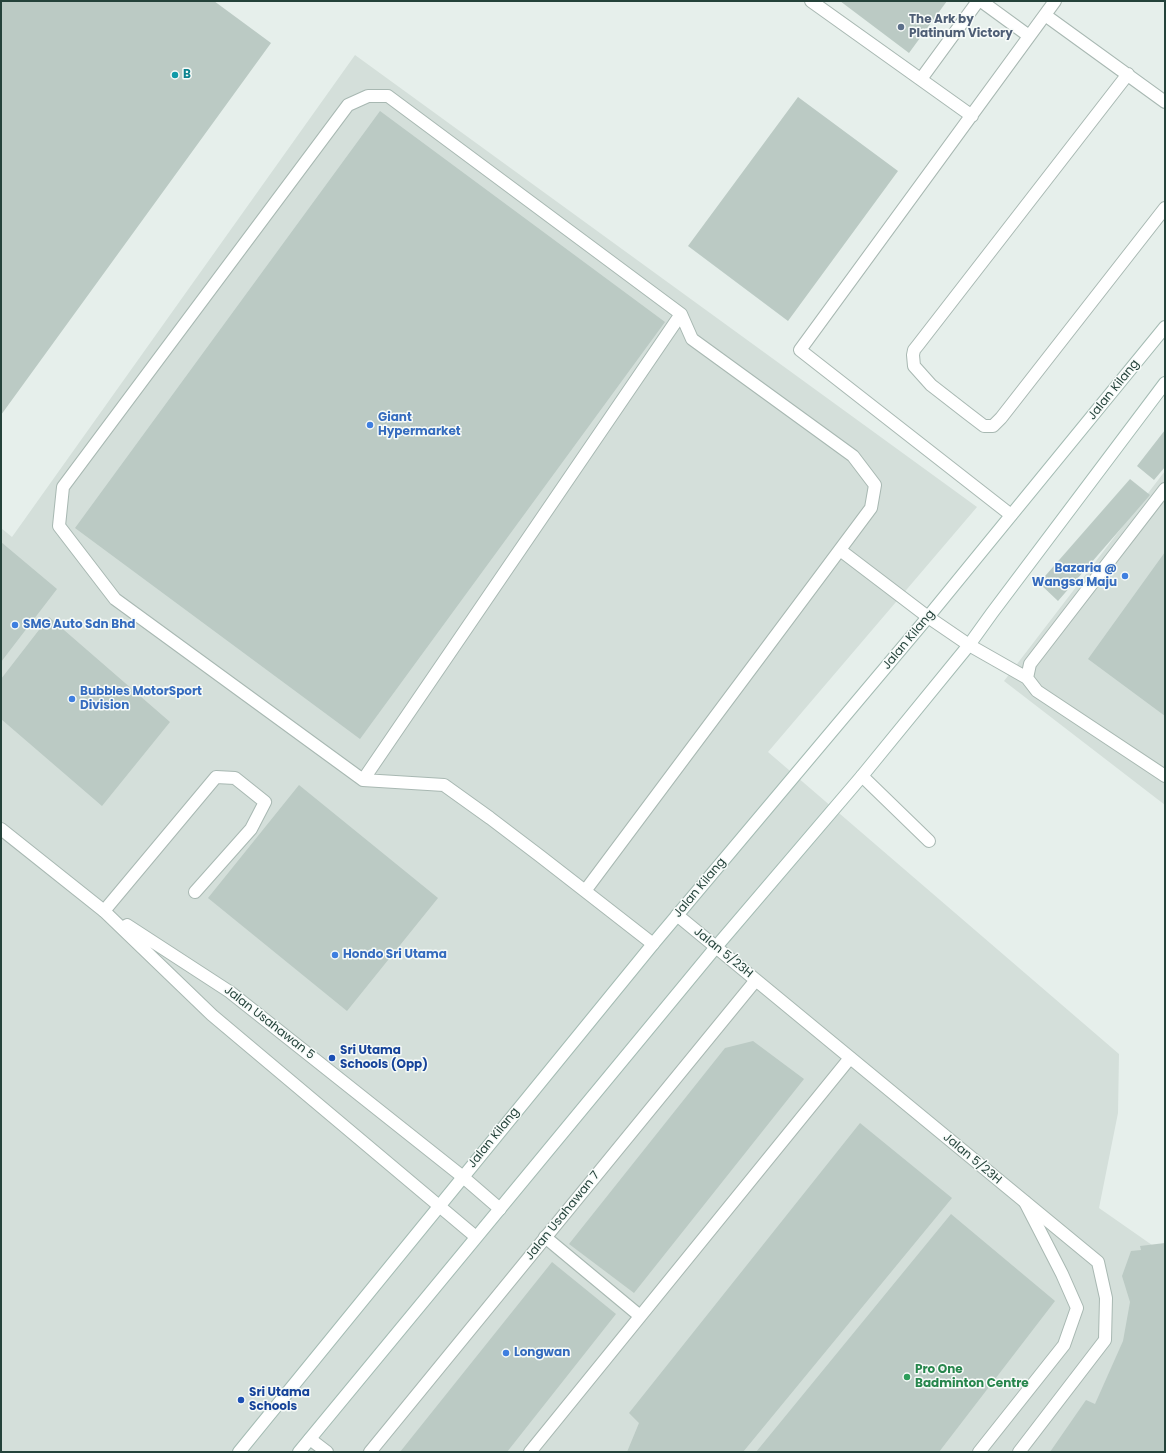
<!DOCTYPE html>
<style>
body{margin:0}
#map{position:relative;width:1166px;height:1453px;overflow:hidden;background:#e6efeb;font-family:Poppins,sans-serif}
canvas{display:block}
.frame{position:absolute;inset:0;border:2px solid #24423a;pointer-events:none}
</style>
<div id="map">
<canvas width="1166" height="1453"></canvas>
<div class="frame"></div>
</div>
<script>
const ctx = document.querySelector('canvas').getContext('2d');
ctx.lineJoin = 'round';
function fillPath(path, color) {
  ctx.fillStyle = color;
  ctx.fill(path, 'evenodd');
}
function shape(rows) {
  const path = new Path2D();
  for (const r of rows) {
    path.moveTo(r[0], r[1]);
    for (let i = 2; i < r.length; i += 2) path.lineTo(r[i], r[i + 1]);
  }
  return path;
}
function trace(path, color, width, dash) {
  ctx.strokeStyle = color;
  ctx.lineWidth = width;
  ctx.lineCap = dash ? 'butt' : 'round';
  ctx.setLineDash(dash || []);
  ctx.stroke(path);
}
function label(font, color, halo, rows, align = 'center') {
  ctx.font = font + ' Poppins,sans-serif';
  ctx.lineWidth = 3;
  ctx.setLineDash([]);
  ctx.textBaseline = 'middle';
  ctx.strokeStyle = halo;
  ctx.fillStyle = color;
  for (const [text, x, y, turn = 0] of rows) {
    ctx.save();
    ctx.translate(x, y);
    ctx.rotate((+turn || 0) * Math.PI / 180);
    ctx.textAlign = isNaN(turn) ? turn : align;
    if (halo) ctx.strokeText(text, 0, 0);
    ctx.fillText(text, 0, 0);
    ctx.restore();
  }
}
fillPath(shape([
 [355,55,977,507,768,752,1119,1054,1118,1113,1099,1208,1152,1245,1165,1452,1,1452,1,528,12,537],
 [1165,471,1165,805,1004,681]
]), '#d4dfda');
fillPath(shape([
 [1,1,214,1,271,43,1,415],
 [840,1,947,1,909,53],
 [798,97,898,171,788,321,688,246],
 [380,111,665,322,360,739,75,528],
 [1165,430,1165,467,1154,480,1137,466],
 [1130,479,1150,495,1058,601,1039,583],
 [1,542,57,589,1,662],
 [1165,552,1165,716,1088,659],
 [49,617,170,722,102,806,1,719,1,679],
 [299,785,438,898,347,1011,208,898],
 [753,1041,804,1079,634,1293,569,1244,725,1048],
 [860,1123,952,1198,743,1452,627,1452,639,1423,629,1413],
 [951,1214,1055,1301,939,1452,756,1452],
 [1165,1243,1165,1452,1050,1452,1086,1400,1095,1404,1123,1341,1130,1302,1122,1276,1131,1251,1141,1250,1140,1246],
 [552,1262,616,1314,507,1452,400,1452]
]), '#bbcac4');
const service = shape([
 [811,1,972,116],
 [981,1,1029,36],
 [1045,15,1165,102],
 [1128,74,918,345,914,350,913,355,914,366,931,385,967,413,984,426,993,426,1001,418,1165,208],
 [921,79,978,1],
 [1011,515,800,350,1055,1],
 [840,550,928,617,969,645,1027,678,1037,691,1165,776],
 [1027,678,1030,664,1165,489],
 [862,776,929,841],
 [363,780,681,314],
 [585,891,871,508,875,485,853,456,692,339,681,314,388,96,368,96,348,105,63,487,59,526,115,599,363,780,444,785,490,818,540,856,585,891,653,944],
 [104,911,216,777,235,778,265,802,251,829,195,892],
 [545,1237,640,1316],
 [530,1452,850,1058],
 [979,1452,1064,1345,1077,1308,1062,1274,1025,1202]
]);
const minor = shape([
 [1,829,104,911,212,1015,476,1237],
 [677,915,1098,1262,1106,1298,1105,1340,1019,1452],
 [127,925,230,992,463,1177,500,1209],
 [310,1439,327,1452],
 [370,1452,756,980]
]);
const secondary = shape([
 [239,1452,653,944,928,617,1165,327],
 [299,1452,716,947,862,776,969,645,992,613,1165,383]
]);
trace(service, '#a8b8b2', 14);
trace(minor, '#a8b8b2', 14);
trace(secondary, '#a4bbb3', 14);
trace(service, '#fff', 12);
trace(minor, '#fff', 12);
trace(secondary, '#fff', 12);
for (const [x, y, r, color] of [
 [901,27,4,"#5c6f8a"],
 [175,75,4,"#0f9aa8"],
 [370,425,4,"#3f7fe0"],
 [1125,576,4,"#3f7fe0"],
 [15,625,4,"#3f7fe0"],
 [72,699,4,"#3f7fe0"],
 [335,955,4,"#3f7fe0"],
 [332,1058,4,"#1a4fb4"],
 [506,1353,4,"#3f7fe0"],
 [907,1377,4,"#2e9e5b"],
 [241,1400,4,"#1a4fb4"]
]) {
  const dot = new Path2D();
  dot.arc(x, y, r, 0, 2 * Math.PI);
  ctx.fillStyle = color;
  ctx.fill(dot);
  trace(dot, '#f7fbf9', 1.5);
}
label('bold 12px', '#4e5e75', '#f7fbf9', [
 ["The Ark by",909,20],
 ["Platinum Victory",909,34]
], 'left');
label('bold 12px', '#0d838f', '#f7fbf9', [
 ["B",183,75]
], 'left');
label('12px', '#24423a', '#f7fbf9', [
 ["Jalan Kilang",1114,390,-51],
 ["Jalan Kilang",909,640,-50],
 ["Jalan Kilang",700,888,-50],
 ["Jalan 5/23H",723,953,39],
 ["Jalan Usahawan 5",269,1023,38],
 ["Jalan Kilang",494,1138,-51],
 ["Jalan 5/23H",972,1159,40],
 ["Jalan Usahawan 7",563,1216,-51]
]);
label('bold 12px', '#366cbe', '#f7fbf9', [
 ["Giant",378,418],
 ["Hypermarket",378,432],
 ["Bazaria @",1117,569,"right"],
 ["Wangsa Maju",1117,583,"right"],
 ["SMG Auto Sdn Bhd",23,625],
 ["Bubbles MotorSport",80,692],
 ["Division",80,706],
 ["Hondo Sri Utama",343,955],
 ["Longwan",514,1353]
], 'left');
label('bold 12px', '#164399', '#f7fbf9', [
 ["Sri Utama",340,1051],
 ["Schools (Opp)",340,1065],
 ["Sri Utama",249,1393],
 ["Schools",249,1407]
], 'left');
label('bold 12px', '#27864d', '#f7fbf9', [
 ["Pro One",915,1370],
 ["Badminton Centre",915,1384]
], 'left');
</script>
